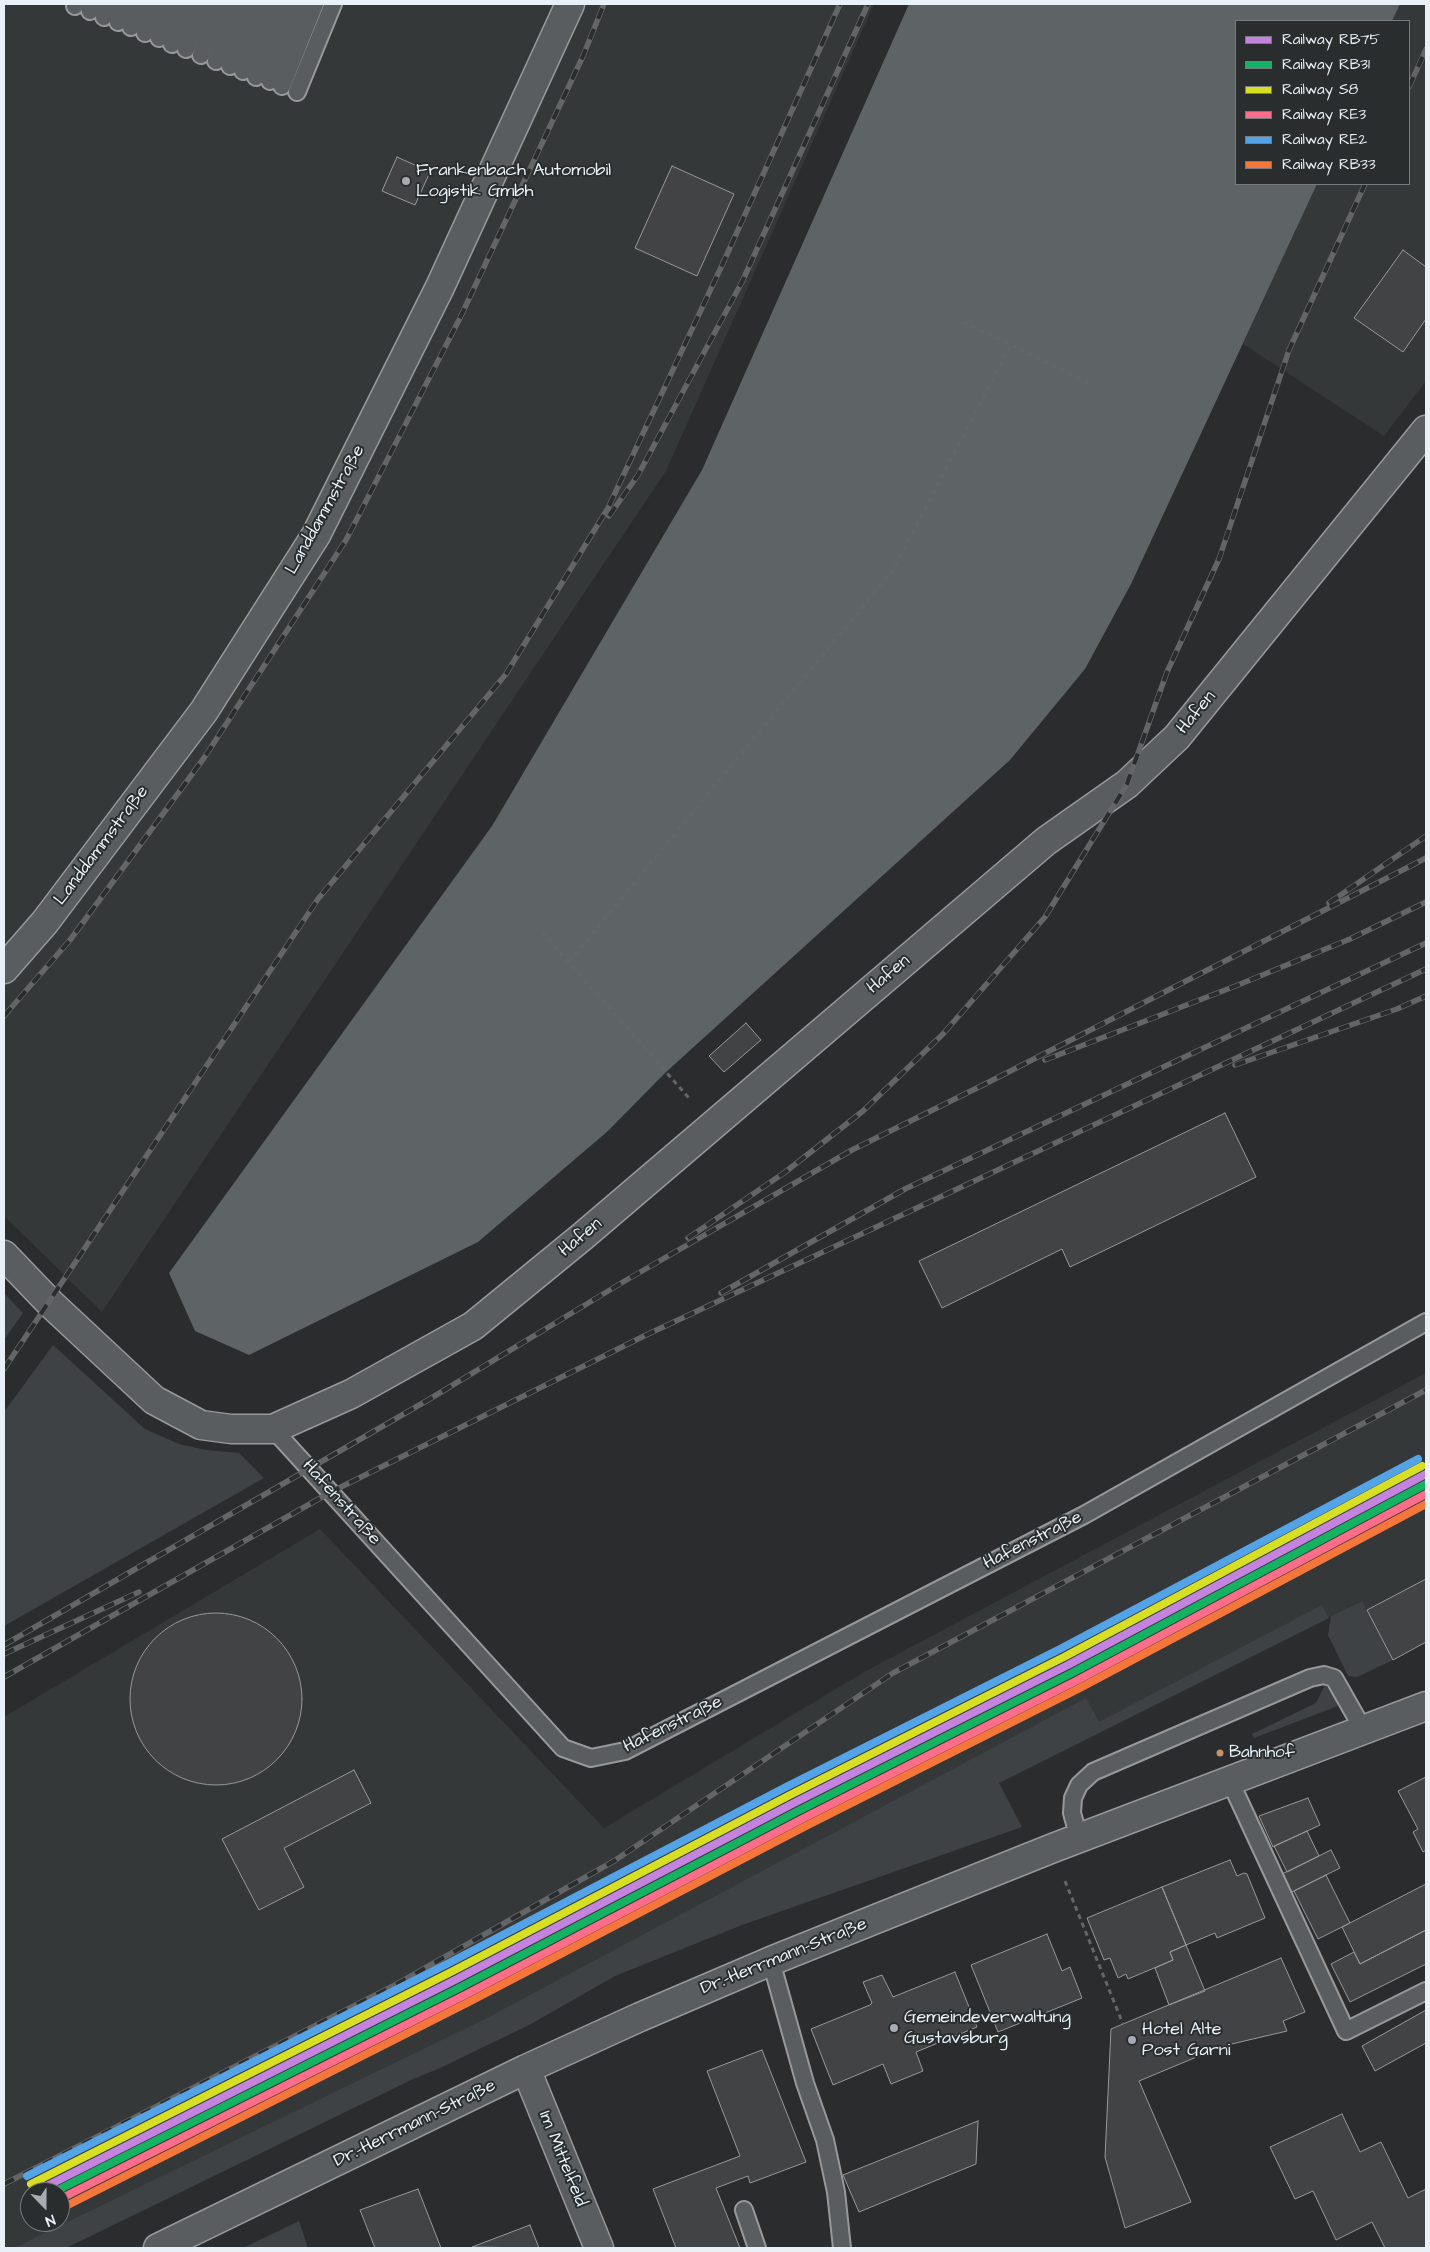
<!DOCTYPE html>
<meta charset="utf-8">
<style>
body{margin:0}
#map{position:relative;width:1430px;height:2252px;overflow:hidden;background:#2b2c2d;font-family:"Architects Daughter",sans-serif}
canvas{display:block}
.frame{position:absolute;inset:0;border:5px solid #e8f1f8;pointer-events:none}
.legend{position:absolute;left:1235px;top:20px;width:175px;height:165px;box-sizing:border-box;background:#2a2d2e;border:1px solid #767b7f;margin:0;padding:6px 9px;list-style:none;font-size:15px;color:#e8f1f8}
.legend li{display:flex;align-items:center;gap:10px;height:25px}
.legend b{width:25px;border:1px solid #767b7f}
.north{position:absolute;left:20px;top:2182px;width:50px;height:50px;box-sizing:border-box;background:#2a2d2e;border:1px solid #767b7f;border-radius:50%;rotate:158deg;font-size:14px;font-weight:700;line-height:20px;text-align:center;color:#e8f1f8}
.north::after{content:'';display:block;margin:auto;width:18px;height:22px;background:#a6acb1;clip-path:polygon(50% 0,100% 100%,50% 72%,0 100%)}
</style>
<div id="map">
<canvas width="1430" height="2252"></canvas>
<div class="frame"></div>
<ul class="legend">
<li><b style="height:6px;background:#c483df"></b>Railway RB75</li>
<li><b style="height:6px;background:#13b361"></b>Railway RB31</li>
<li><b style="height:6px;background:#d7df23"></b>Railway S8</li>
<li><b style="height:6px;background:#fb6d88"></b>Railway RE3</li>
<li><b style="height:6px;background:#53a3e8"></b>Railway RE2</li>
<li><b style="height:6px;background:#f5763a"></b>Railway RB33</li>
</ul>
<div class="north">N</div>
</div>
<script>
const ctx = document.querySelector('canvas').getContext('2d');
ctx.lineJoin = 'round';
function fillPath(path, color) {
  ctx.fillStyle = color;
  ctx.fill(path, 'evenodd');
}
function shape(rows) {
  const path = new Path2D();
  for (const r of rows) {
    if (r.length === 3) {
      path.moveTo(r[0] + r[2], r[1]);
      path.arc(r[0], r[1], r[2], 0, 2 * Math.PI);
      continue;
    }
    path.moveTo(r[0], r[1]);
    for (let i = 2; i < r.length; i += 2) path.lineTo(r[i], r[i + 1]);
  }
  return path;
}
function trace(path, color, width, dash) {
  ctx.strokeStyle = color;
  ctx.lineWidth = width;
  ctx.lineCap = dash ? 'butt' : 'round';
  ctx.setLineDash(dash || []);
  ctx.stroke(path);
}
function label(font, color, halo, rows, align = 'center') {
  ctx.font = font + ' "Architects Daughter",sans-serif';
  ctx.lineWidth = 4;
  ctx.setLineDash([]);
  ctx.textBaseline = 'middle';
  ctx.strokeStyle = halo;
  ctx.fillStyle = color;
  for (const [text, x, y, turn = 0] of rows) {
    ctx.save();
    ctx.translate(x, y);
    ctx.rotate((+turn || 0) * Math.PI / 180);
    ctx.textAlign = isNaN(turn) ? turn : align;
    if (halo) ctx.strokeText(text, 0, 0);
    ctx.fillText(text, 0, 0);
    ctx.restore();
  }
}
fillPath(shape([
 [4,4,874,4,666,471,102,1312,4,1216],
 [1400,4,1426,4,1426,381,1384,436,1243,344,1317,184,1409,184,1409,21,1392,21],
 [1426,1373,1426,1579,1367,1610,1361,1601,615,1976,529,2025,440,2068,413,2079,66,2248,4,2248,4,1717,320,1529,604,1828,864,1672],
 [30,2192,60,2192,60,2222,30,2222]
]), '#353839');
fillPath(shape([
 [4,1293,23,1313,4,1340],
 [53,1345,145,1429,179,1444,206,1450,239,1453,264,1478,4,1626,4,1412],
 [1362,1601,1393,1660,1357,1677,1348,1676,1328,1635,1331,1616],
 [1322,1605,1329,1618,999,1783,1022,1827,742,1925,615,1976,529,2025,440,2068,413,2079,66,2248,14,2248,487,2018,1086,1698,1099,1722],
 [1325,1685,1332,1692,1338,1706,1254,1738,1252,1734,1316,1703],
 [299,2221,308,2248,243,2248]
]), '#3f4244');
fillPath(shape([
 [909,4,1400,4,1392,21,1236,21,1236,184,1317,184,1131,584,1085,669,1010,760,665,1073,608,1131,478,1242,249,1355,195,1331,169,1273,492,826,702,470]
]), '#5e6365');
const building = shape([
 [397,157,430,172,415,205,382,191,397,157],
 [672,166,734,194,697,276,635,248,672,166],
 [1403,250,1426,267,1426,319,1403,352,1354,318,1403,250],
 [746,1023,761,1040,724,1072,709,1056,746,1023],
 [1225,1113,1256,1177,1070,1267,1062,1249,942,1308,919,1261,1225,1113],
 [1426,1579,1426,1642,1393,1660,1367,1610,1426,1579],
 [216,1699,86],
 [354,1770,371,1803,284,1848,304,1887,259,1910,222,1839,354,1770],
 [1426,1777,1426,1850,1423,1852,1413,1832,1418,1829,1398,1791,1426,1777],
 [1308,1798,1320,1825,1273,1847,1259,1816,1308,1798],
 [1307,1831,1319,1856,1287,1872,1274,1846,1307,1831],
 [1331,1850,1340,1868,1290,1893,1282,1874,1331,1850],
 [1230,1860,1237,1876,1244,1873,1247,1874,1265,1918,1217,1938,1215,1933,1186,1945,1162,1887,1230,1860],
 [1326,1875,1350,1923,1318,1939,1294,1891,1326,1875],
 [1426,1884,1426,1930,1360,1964,1342,1927,1426,1884],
 [1162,1887,1186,1945,1170,1952,1173,1960,1128,1979,1126,1974,1118,1978,1110,1958,1104,1960,1087,1918,1162,1887],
 [1426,1930,1426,1964,1350,2002,1331,1964,1354,1952,1360,1964,1426,1930],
 [1047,1934,1062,1971,1070,1967,1082,1998,998,2032,971,1965,1047,1934],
 [1186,1945,1205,1991,1169,2005,1155,1968,1173,1960,1170,1952,1186,1945],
 [1281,1958,1305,2012,1283,2021,1287,2031,1223,2046,1139,2081,1191,2202,1125,2228,1105,2157,1111,2029,1281,1958],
 [955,1972,977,2027,916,2052,923,2071,891,2084,883,2064,833,2085,811,2029,870,2005,872,2003,863,1982,882,1975,893,1997,955,1972],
 [1426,2010,1426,2043,1375,2071,1362,2046,1426,2010],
 [762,2050,806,2162,750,2183,748,2176,716,2188,740,2248,676,2248,653,2189,740,2156,707,2071,762,2050],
 [1342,2114,1360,2152,1381,2142,1408,2198,1426,2189,1426,2248,1385,2248,1372,2222,1336,2240,1313,2191,1295,2199,1270,2147,1342,2114],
 [978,2121,976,2164,859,2212,843,2175,978,2121],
 [418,2189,441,2248,375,2248,360,2210,418,2189],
 [530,2225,539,2248,472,2247,530,2225]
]);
fillPath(building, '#424344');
trace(building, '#96989a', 1);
const service = shape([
 [75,6,76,4],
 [90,11,93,4],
 [104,17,109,4],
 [118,22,125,4],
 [131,27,141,4],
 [145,33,157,4],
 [159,38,173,4],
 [172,44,188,4],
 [186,49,204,4],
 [201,55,221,4],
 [216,61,238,4],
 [230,66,254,4],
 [243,71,269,4],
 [256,77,285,4],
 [270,81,301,4],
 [282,86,315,4],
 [297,92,333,4],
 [273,1429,563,1748,591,1758,625,1751,1084,1515,1426,1322],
 [1230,1781,1346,2031,1426,1991],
 [1079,1838,1072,1813,1073,1798,1079,1785,1093,1772,1310,1678,1324,1675,1334,1678,1364,1731],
 [771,1961,805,2083,825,2140,836,2192,842,2248],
 [744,2210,757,2248]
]);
const minor = shape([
 [4,969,45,922,204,711,316,535,440,287,570,4],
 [4,1255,50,1303,154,1400,201,1425,231,1429,273,1429,351,1394,473,1326,583,1236,1046,841,1127,784,1177,737,1426,430],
 [526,2069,599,2248],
 [158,2248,526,2069,640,2017,771,1961,1053,1848,1426,1706]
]);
trace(service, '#96989a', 20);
trace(minor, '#96989a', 31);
trace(shape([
 [963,322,1093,385],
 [542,932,689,1098],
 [569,962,893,570,1011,345],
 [1065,1881,1123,2024]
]), '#636566', 3, [5, 4]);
trace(service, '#5a5d60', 16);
trace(minor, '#5a5d60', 28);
const rail = shape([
 [1409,87,1426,49],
 [609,516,638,475,742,282,868,4],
 [1329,903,1426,836],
 [4,1016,70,940,204,758,346,540,460,318,583,56,604,4],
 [1045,1060,1238,985,1350,939,1426,902],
 [1235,1065,1397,1009,1426,996],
 [688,1238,784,1173,863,1111,943,1034,1045,917,1127,784,1167,672,1219,559,1289,350,1365,184],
 [721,1293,905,1189,1426,943],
 [4,1369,318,899,506,674,608,508,724,261,840,4],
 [4,1645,428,1400,623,1282,852,1150,987,1083,1426,858],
 [4,1654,139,1592],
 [4,1677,331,1492,644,1336,1426,969],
 [4,2184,397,1984,614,1861,893,1673,1426,1390]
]);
trace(rail, '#636566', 5.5);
trace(rail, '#2a2d2e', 4, [11]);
trace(shape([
 [35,2192,455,1980,794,1803,1068,1665,1426,1474]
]), '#c483df', 8);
trace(shape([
 [54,2192,459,1988,798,1811,1072,1673,1426,1484]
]), '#13b361', 8);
trace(shape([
 [31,2184,451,1972,790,1795,1064,1657,1422,1466]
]), '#d7df23', 8);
trace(shape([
 [60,2199,463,1996,802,1819,1076,1681,1426,1494]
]), '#fb6d88', 8);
trace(shape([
 [27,2176,447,1964,786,1787,1060,1649,1418,1459]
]), '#53a3e8', 8);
trace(shape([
 [60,2209,467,2003,806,1826,1080,1688,1426,1504]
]), '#f5763a', 8);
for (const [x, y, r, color] of [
 [406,181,5,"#a6acb1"],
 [1220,1753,4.5,"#c7916a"],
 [894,2028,5,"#a6acb1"],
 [1132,2040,5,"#a6acb1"]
]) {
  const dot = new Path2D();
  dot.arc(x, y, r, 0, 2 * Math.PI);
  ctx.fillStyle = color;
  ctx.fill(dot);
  trace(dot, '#2a2d2e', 2);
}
label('17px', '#e8f1f8', '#2a2d2e', [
 ["Bahnhof",1229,1753]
], 'left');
label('18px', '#e8f1f8', '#2a2d2e', [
 ["Frankenbach Automobil",416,171],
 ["Logistik Gmbh",416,192],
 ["Gemeindeverwaltung",904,2018],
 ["Gustavsburg",904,2039],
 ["Hotel Alte",1142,2030],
 ["Post Garni",1142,2051]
], 'left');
label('18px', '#e8f1f8', '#2a2d2e', [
 ["Landdammstraße",326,510,-61],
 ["Hafen",1197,713,-50],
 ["Landdammstraße",102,846,-53],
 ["Hafen",889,975,-40],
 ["Hafen",581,1238,-40],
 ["Hafenstraße",341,1503,48],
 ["Hafenstraße",1033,1541,-27],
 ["Hafenstraße",673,1725,-26],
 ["Dr.-Herrmann-Straße",784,1957,-22],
 ["Dr.-Herrmann-Straße",415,2124,-26],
 ["Im Mittelfeld",562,2159,68]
]);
</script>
